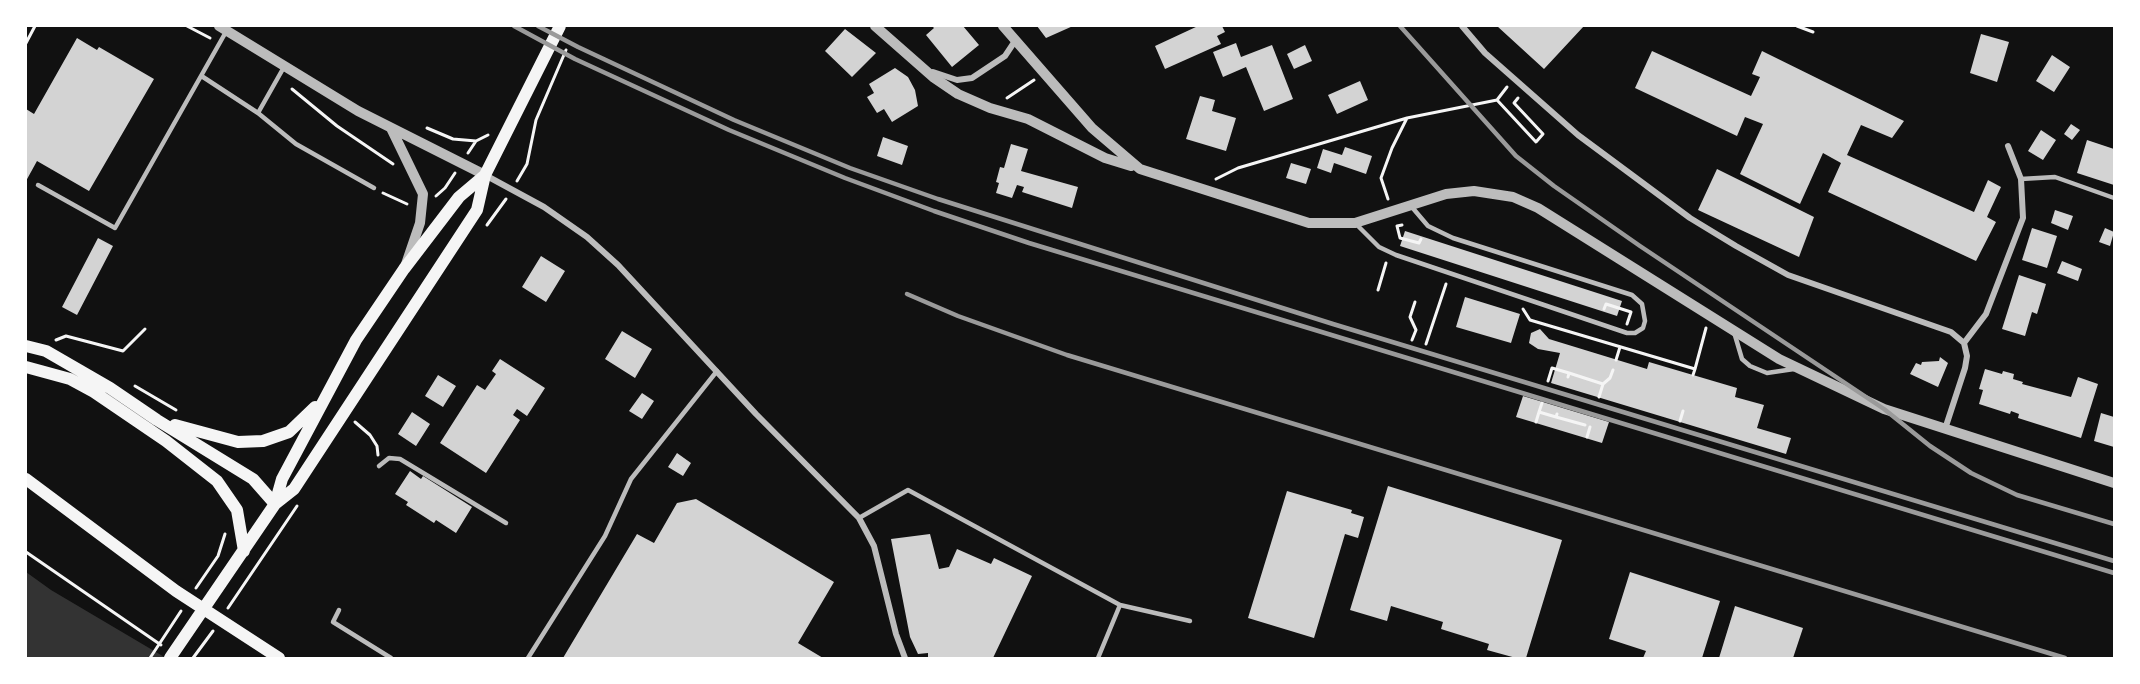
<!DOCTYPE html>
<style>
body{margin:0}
#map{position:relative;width:2140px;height:684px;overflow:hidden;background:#111;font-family:"Public Sans",sans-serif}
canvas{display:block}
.frame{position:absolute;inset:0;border:27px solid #fff;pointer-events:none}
</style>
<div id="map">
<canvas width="2140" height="684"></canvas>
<div class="frame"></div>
</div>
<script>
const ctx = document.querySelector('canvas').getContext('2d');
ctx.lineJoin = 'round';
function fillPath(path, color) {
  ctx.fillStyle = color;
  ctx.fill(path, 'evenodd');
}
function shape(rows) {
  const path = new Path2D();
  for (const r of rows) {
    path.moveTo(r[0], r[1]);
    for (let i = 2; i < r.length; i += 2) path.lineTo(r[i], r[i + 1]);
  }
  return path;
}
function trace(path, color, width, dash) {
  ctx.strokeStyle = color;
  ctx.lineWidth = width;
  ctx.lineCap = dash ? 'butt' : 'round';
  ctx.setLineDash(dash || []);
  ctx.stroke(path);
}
fillPath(shape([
 [26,572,51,590,166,658,26,658]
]), '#333');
fillPath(shape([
 [932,26,963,26,979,45,952,67,926,35,934,28],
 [1037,26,1073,26,1046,38],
 [1198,26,1222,26,1225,32,1217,36,1221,44,1165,69,1155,46],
 [1497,26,1584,26,1544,69],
 [845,29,876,53,852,77,825,51],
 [1981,34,2009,42,1997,82,1970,73],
 [77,38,97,50,99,47,154,79,89,191,37,161,26,181,26,109,34,114],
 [1236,43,1241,57,1272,45,1293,99,1264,111,1246,67,1223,77,1213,52],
 [1305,45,1312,61,1294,69,1287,54],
 [1652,51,1751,96,1760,77,1752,74,1762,51,1904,121,1892,138,1861,125,1847,155,1974,212,1988,180,2001,187,1987,217,1996,222,1976,261,1828,192,1841,163,1823,153,1800,204,1740,174,1763,124,1745,117,1737,136,1635,88],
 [2052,55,2070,67,2054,92,2036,81],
 [895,68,908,77,915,90,918,106,892,122,884,109,877,113,867,97,874,93,869,84],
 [1360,81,1368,100,1337,114,1328,95],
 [1200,96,1215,100,1212,111,1236,118,1226,151,1186,139],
 [2071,124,2080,130,2072,140,2064,134],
 [2041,130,2056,140,2043,160,2028,151],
 [883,137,908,146,902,165,877,156],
 [2087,140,2114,149,2114,185,2077,173],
 [1011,144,1028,149,1021,171,1078,187,1072,208,1022,192,1024,187,1017,185,1012,198,996,193,999,183,996,182,1000,167,1004,168],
 [1345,147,1372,156,1366,174,1334,163,1331,173,1317,168,1323,149,1342,155],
 [1291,163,1311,169,1306,184,1286,178],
 [1717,169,1814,217,1799,257,1698,210],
 [2055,210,2073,216,2068,230,2051,223],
 [2032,228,2057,236,2047,268,2022,260],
 [2105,228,2114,232,2110,246,2099,242],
 [1405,231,1622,301,1617,316,1400,246],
 [98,238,113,246,77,315,62,307],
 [541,256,565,271,546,302,522,287],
 [2062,261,2082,269,2078,281,2057,273],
 [2019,275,2046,284,2037,314,2032,312,2025,336,2002,329],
 [1465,297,1520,314,1511,343,1456,327],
 [1540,329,1549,339,1647,369,1649,362,1737,388,1735,397,1764,405,1757,428,1791,438,1786,454,1551,383,1560,353,1538,349,1529,343,1531,333],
 [622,331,652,349,635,378,605,359],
 [1940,357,1948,363,1938,387,1910,374,1916,363,1921,365,1922,362,1939,361],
 [500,359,545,388,527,416,517,409,513,415,520,420,486,473,440,443,477,385,485,390,496,374,492,371],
 [1985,369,2002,374,2003,371,2014,374,2013,379,2023,382,2022,384,2071,397,2078,377,2098,384,2081,438,2018,418,2019,414,2011,411,2010,414,1979,404,1983,390,1979,389],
 [438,375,456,386,443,407,425,396],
 [642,393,654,401,642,419,629,411],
 [1523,396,1609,422,1602,443,1516,417],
 [412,412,430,424,416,446,398,434],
 [2101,413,2114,417,2114,447,2094,441],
 [677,453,691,463,683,476,668,467],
 [410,471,421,479,423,476,472,507,456,533,436,520,434,523,406,505,408,502,395,494],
 [1388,486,1562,540,1526,658,1516,658,1487,650,1489,644,1441,629,1443,622,1391,606,1387,621,1350,610],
 [1287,491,1352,510,1351,513,1364,517,1358,538,1345,534,1314,638,1248,618],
 [696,499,834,582,798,643,823,658,563,658,637,534,654,543,677,503],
 [930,534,939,569,949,567,957,549,991,564,994,558,1032,576,993,658,928,658,928,653,918,654,910,637,891,539],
 [1630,572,1720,601,1702,658,1643,658,1646,651,1609,639],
 [1735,606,1803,628,1793,658,1719,658]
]), '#d3d3d3');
trace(shape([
 [187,26,210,38],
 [1797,26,1813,32],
 [26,43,35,26],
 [292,89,337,126,393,164],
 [1007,98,1034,80],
 [1497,100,1507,87],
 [427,128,453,139,476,141,488,135],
 [468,153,476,141],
 [1216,179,1238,168,1407,118,1497,100,1536,142,1543,134,1514,103,1518,98],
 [517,181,527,164,536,120,566,50],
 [383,193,407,204],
 [436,196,445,188,455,173],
 [1388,199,1381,178,1392,148,1407,118],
 [487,225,506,199],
 [1402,225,1397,226,1400,238,1419,243,1421,239],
 [1378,290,1386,263],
 [1523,309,1530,320,1695,369,1706,328],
 [1604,309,1606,304,1631,312,1627,324],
 [56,340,66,336,123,351,145,329],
 [1412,340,1416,330,1410,317,1415,302],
 [1426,344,1446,284],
 [1616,360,1620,347],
 [1693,375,1695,369],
 [1568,377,1569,373,1603,384,1599,397],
 [1548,381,1552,368,1569,373],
 [1603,384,1610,378,1613,370],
 [135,386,176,410],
 [1542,403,1539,412,1556,417],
 [1557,414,1556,417,1585,425],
 [1680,421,1683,411],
 [355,422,370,435,377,446,378,455],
 [1536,422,1539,412],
 [1587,437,1590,427],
 [26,552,161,645],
 [196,588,218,556,225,534],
 [228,608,297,506],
 [150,658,181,611],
 [193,658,213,631]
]), '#f5f5f5', 3);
trace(shape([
 [203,77,258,113,296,144,374,188],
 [258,113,284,67],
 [2021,179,2055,177,2114,198],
 [38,185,115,228,227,30],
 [1355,223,1379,247,1396,255,1627,333,1635,333,1643,328,1645,321,1642,304,1632,295,1453,238,1428,226,1411,206],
 [1734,332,1742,359,1750,366,1767,373,1794,369],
 [379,466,389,458,400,459,506,523],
 [859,518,908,490,1120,605],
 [339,610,333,622,391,658],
 [528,658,605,536,631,479,717,371],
 [1098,658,1120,605,1190,621]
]), '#bcbcbc', 4.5);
trace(shape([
 [1462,26,1485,53,1578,135,1690,218,1736,246,1788,275,1951,332,1964,343],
 [933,72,957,80,972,78,1005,56,1015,41],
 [485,175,544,207,587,237,618,265,756,414,859,518,874,546,896,634,905,658],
 [1945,429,1965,368,1967,356,1964,343,1986,314,2023,218,2021,179,2008,146]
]), '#bcbcbc', 6);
trace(shape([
 [219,26,358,111,485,175],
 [875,26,933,77,958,94,990,108,1028,119,1105,158,1131,166],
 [1003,26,1092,128,1140,169,1309,223,1355,223,1446,194,1474,191,1513,197,1538,208,1779,359,1884,409,2114,483],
 [391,128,423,194,420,223,406,264]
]), '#bcbcbc', 10);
trace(shape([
 [26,346,46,351,110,388,157,420,253,479,275,504],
 [26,367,70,379,94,392,166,441,217,481,237,510,244,551],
 [175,425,238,442,263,441,289,432,315,407],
 [26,479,176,591,279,658],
 [275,504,294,489,477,210,485,175,560,26],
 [170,658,275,504,282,479,356,340,404,269,459,197,485,175]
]), '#f5f5f5', 12);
trace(shape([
 [514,26,575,59,729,130,845,178,934,211,1029,243,2114,573],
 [538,26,578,47,734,120,850,168,938,199,1333,324,2114,561],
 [1400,26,1516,156,1554,186,1640,246,1884,409,1930,446,1971,473,2017,495,2114,524],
 [907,294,958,316,1067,355,2065,658]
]), '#9a9a9a', 4.5);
</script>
